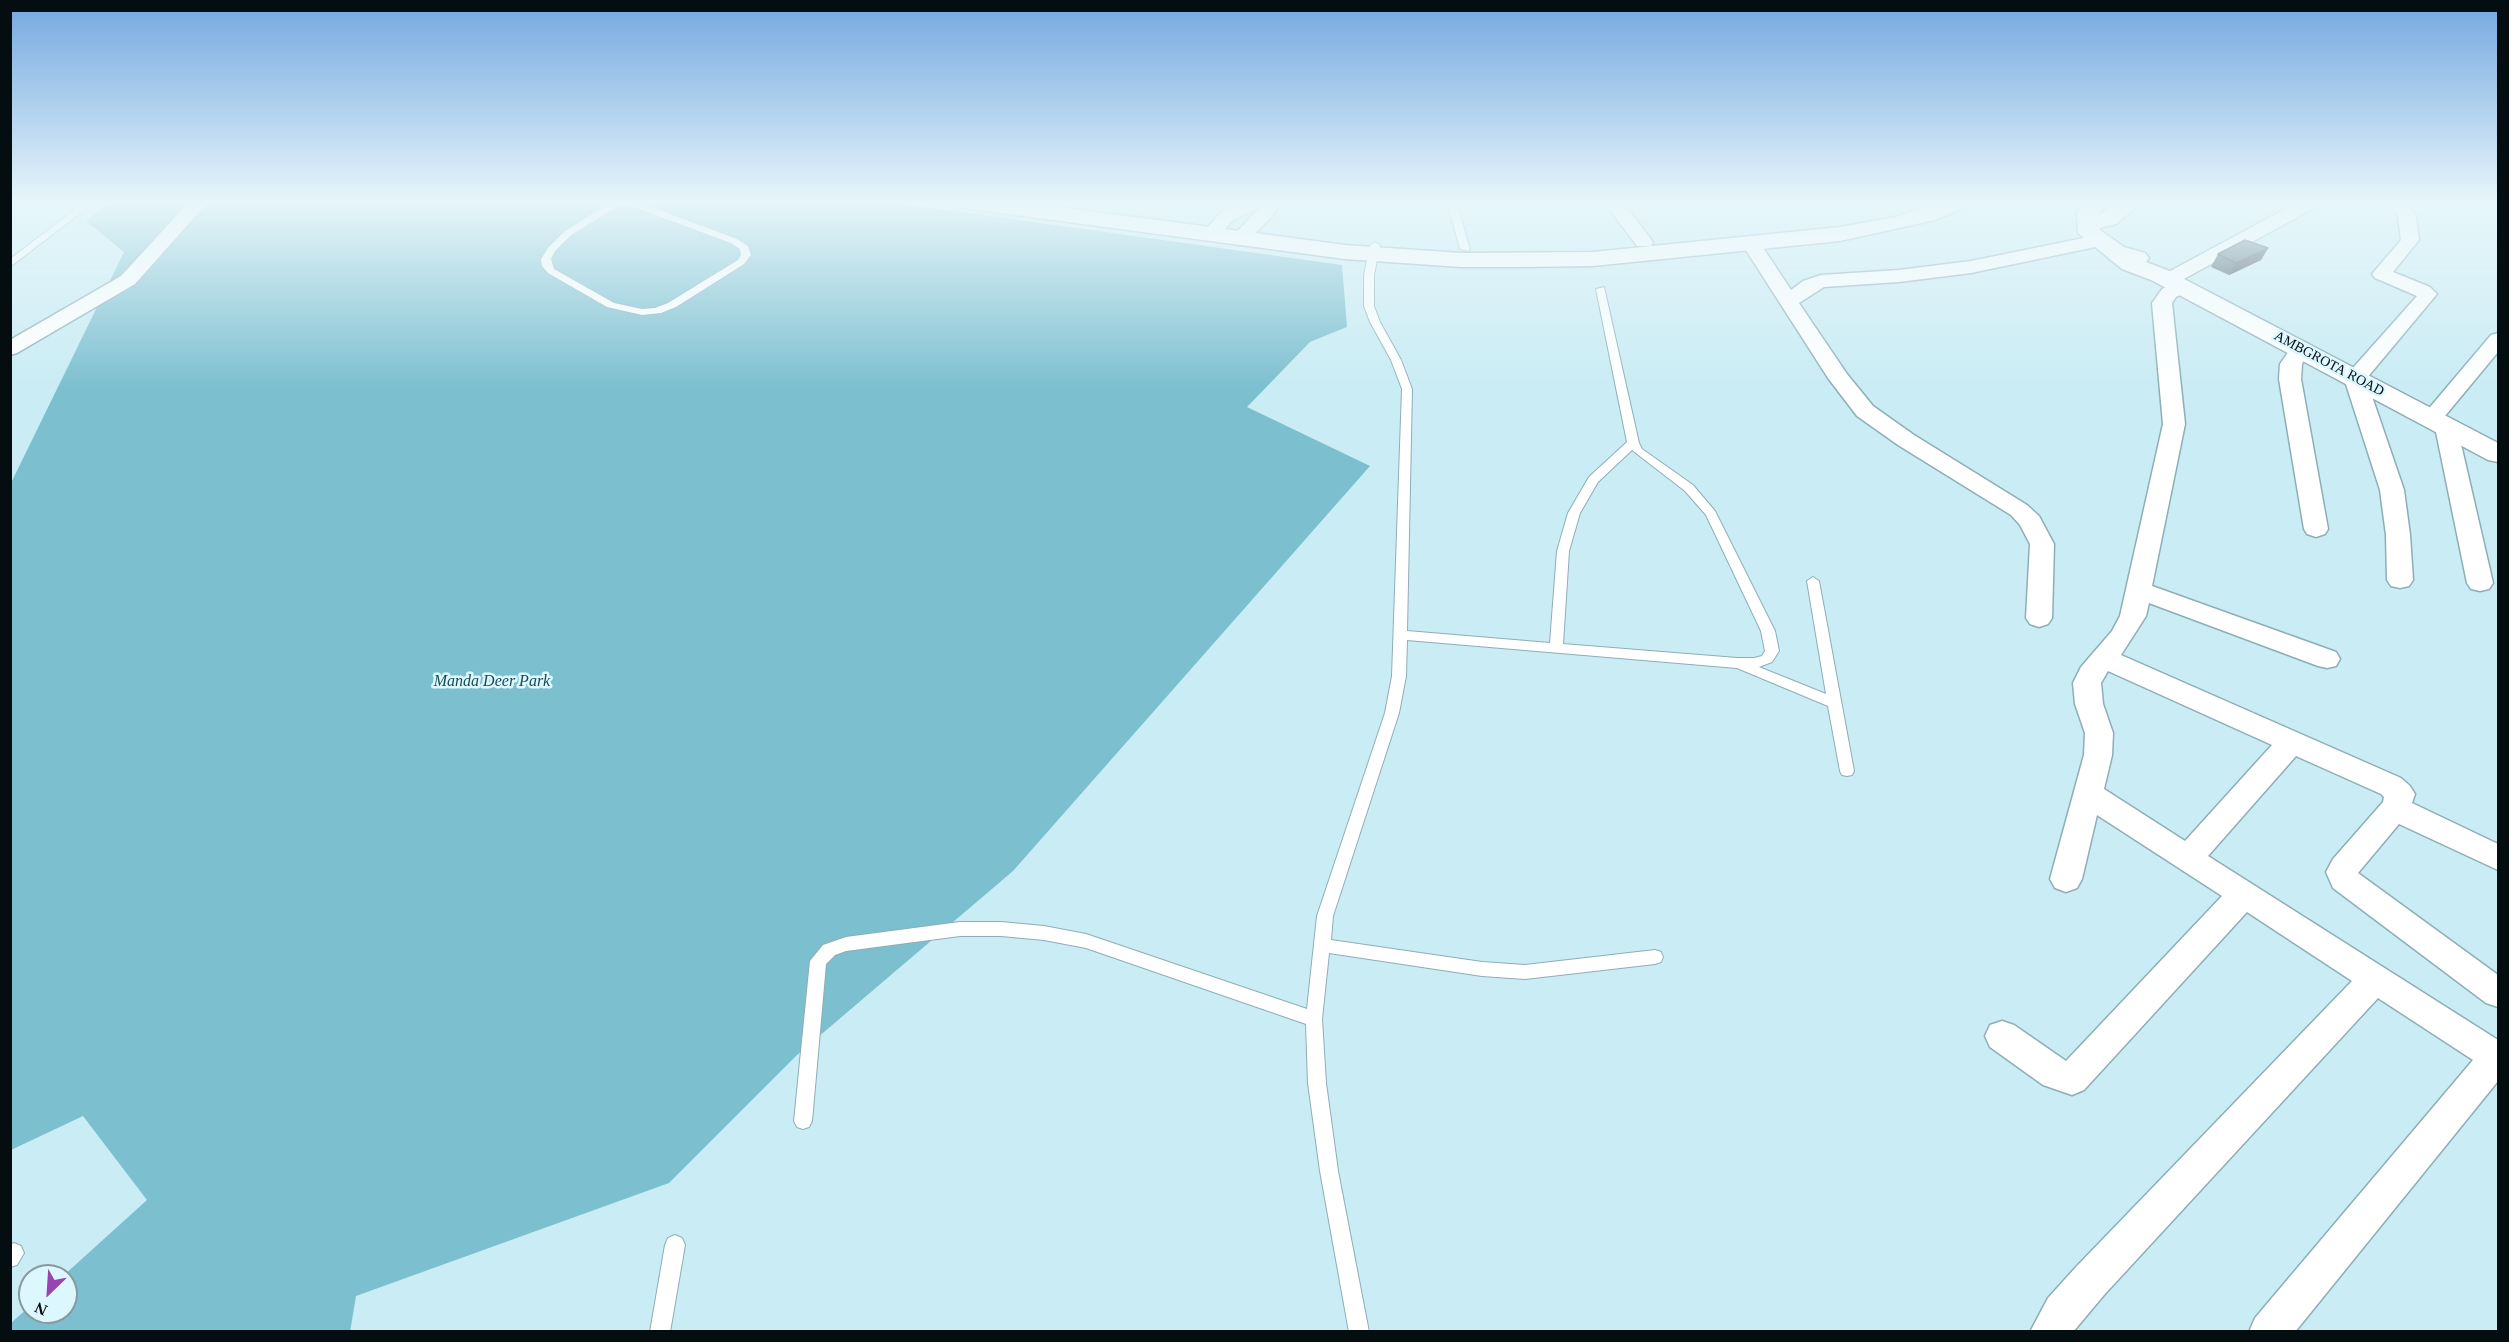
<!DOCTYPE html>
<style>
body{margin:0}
#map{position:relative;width:2509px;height:1342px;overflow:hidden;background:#caecf4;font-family:"Times New Roman",serif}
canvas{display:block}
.frame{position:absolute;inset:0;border:12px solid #040e11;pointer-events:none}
.north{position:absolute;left:18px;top:1264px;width:60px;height:60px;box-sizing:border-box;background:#ddf7fe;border:2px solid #869a9f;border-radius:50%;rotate:205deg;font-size:16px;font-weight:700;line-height:24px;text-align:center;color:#040e11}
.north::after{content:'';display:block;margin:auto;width:21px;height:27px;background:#9844b2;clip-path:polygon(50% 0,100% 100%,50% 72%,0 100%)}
</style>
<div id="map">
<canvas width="2509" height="1342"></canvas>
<div class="frame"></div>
<div class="north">N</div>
</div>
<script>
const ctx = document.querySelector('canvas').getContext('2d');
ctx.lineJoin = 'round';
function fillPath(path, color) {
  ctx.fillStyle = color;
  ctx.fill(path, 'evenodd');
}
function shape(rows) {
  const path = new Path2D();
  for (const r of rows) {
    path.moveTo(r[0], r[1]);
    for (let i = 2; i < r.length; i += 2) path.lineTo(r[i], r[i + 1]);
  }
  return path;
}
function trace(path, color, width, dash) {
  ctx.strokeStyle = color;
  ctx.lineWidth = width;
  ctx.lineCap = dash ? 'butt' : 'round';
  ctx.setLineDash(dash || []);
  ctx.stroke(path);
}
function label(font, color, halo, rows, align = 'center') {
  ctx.font = font + ' "Times New Roman",serif';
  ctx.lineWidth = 5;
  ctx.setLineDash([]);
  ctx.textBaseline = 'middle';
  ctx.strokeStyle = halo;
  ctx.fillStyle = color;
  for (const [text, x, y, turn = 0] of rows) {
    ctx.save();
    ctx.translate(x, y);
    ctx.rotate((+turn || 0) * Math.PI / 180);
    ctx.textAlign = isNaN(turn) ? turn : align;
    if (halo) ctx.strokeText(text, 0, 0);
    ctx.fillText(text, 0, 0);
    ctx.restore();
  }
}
fillPath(shape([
 [110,201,883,201,1342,265,1347,327,1310,342,1247,407,1370,466,1013,871,797,1055,669,1183,356,1296,350,1332,11,1331,11,1323,30,1306,30,1312,66,1312,66,1276,63,1276,147,1200,83,1116,11,1150,10,485,124,252,86,221]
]), '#7cbfcf');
const service = shape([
 [86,201,96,201,10,267,10,259,86,201],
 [613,201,635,201,737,239,748,246,751,255,744,264,676,307,661,313,642,315,607,307,548,273,542,266,541,259,548,248,565,231,613,201],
 [623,203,731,243,740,249,741,255,738,260,668,303,655,308,642,309,614,303,554,269,551,259,555,251,571,235,623,203],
 [1447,201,1456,201,1470,249,1468,251,1460,249,1447,201],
 [1375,242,1380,245,1374,275,1374,306,1380,322,1401,360,1412,389,1407,631,1550,643,1557,551,1568,513,1589,477,1627,442,1596,289,1604,287,1639,443,1642,449,1693,485,1715,511,1775,631,1779,651,1772,662,1759,667,1826,694,1807,581,1813,577,1819,581,1854,771,1852,775,1847,776,1842,775,1840,771,1828,706,1737,668,1407,640,1406,676,1399,713,1333,916,1331,940,1482,962,1525,965,1655,950,1661,952,1663,957,1661,962,1655,964,1525,979,1482,976,1329,953,1322,1019,1326,1083,1338,1171,1369,1332,1349,1332,1320,1171,1308,1083,1306,1024,1086,948,1044,940,1001,936,960,936,846,951,835,955,826,964,812,1121,809,1127,803,1129,797,1127,794,1121,810,961,823,945,846,937,960,922,1001,922,1044,926,1086,934,1307,1009,1317,916,1385,713,1392,676,1402,389,1391,360,1370,322,1364,306,1364,275,1370,245,1375,242],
 [1632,450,1685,491,1706,515,1761,631,1765,651,1762,656,1754,658,1737,658,1563,644,1569,551,1580,513,1598,482,1632,450],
 [675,1235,682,1238,685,1245,670,1332,650,1332,665,1245,668,1238,675,1235],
 [14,1243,21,1246,24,1253,17,1265,10,1267,10,1245,14,1243]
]);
const minor = shape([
 [190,201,209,201,135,284,17,353,10,355,10,340,121,276,190,201],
 [1243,201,1282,201,1275,213,1246,243,1239,245,1232,243,1230,239,1261,206,1232,221,1217,239,1203,239,1201,235,1220,213,1243,201],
 [1603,201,1622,201,1653,242,1651,246,1637,246,1603,201],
 [2300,201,2323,201,2320,205,2180,281,2188,283,2191,287,2188,291,2176,297,2172,303,2185,424,2152,586,2336,652,2340,659,2336,666,2327,668,2318,666,2149,603,2146,616,2121,655,2401,778,2410,786,2415,794,2412,803,2498,844,2498,870,2399,824,2358,873,2498,975,2498,1007,2486,1003,2333,888,2326,872,2333,859,2383,802,2384,797,2381,794,2296,756,2208,856,2498,1040,2498,1081,2295,1332,2249,1332,2255,1318,2473,1060,2378,998,2104,1295,2073,1332,2030,1332,2048,1298,2076,1267,2352,981,2247,912,2084,1090,2072,1095,2043,1085,1990,1047,1985,1036,1990,1025,2002,1021,2014,1025,2066,1061,2222,896,2097,815,2082,879,2077,888,2066,892,2055,888,2050,879,2084,755,2085,733,2075,704,2073,683,2081,667,2112,631,2120,616,2163,424,2152,303,2162,289,2168,286,2161,284,2158,280,2161,276,2300,201],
 [2108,671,2272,745,2185,841,2104,789,2112,755,2113,733,2103,704,2101,683,2108,671],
 [2387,201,2405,201,2416,216,2419,240,2393,272,2430,287,2437,294,2366,379,2404,490,2410,535,2413,580,2409,586,2400,588,2391,586,2387,580,2386,535,2380,490,2344,378,2417,296,2375,278,2372,274,2401,240,2398,216,2387,201],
 [2098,235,2105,237,2107,241,2105,245,1971,273,1899,282,1824,287,1799,303,1847,374,1873,406,1914,435,2027,505,2039,516,2054,544,2052,618,2048,624,2039,627,2030,624,2026,618,2030,544,2020,525,2011,515,1898,445,1857,416,1828,378,1742,244,1744,240,1758,240,1791,290,1803,281,1821,275,1899,270,1971,261,2098,235],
 [2498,333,2498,352,2440,422,2454,422,2457,427,2493,583,2489,589,2480,591,2471,589,2467,583,2435,427,2437,424,2423,424,2420,419,2491,335,2498,333],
 [2300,343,2307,345,2310,349,2302,364,2301,379,2328,529,2325,534,2316,537,2307,534,2304,529,2279,379,2280,364,2293,345,2300,343]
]);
const primary = shape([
 [952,201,1015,201,1345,245,1461,253,1593,252,1840,227,1896,217,1941,201,1972,201,1969,206,1935,220,1840,241,1593,266,1520,267,1461,267,1345,259,963,208,955,206,952,201],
 [2084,201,2106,201,2099,215,2118,201,2144,201,2116,224,2100,228,2100,230,2124,247,2145,253,2149,258,2146,262,2167,270,2498,443,2498,462,2488,460,2151,280,2122,269,2078,233,2077,212,2084,201]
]);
trace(service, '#8eaeb6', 2);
trace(minor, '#8eaeb6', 3);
trace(primary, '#8eaeb6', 3);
fillPath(service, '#fff');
fillPath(minor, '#fff');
fillPath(primary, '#fff');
fillPath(shape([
 [2268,248,2261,260,2229,275,2211,267,2218,254]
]), '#465a67');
fillPath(shape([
 [2268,248,2261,260,2229,275,2236,263]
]), '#394a54');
const building = shape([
 [2245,240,2268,248,2236,263,2218,254,2245,240]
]);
fillPath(building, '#516978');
trace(building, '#394a54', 1.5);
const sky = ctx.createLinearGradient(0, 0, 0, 389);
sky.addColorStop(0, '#73a7e0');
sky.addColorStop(0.52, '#e7f6fa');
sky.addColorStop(1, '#e7f6fa00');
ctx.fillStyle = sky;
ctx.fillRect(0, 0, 2509, 389);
label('14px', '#040e11', '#ddf7fe', [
 ["AMBGROTA ROAD",2329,364,28]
]);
label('italic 16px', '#174a55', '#ddf7fe', [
 ["Manda Deer Park",492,682]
]);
</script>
